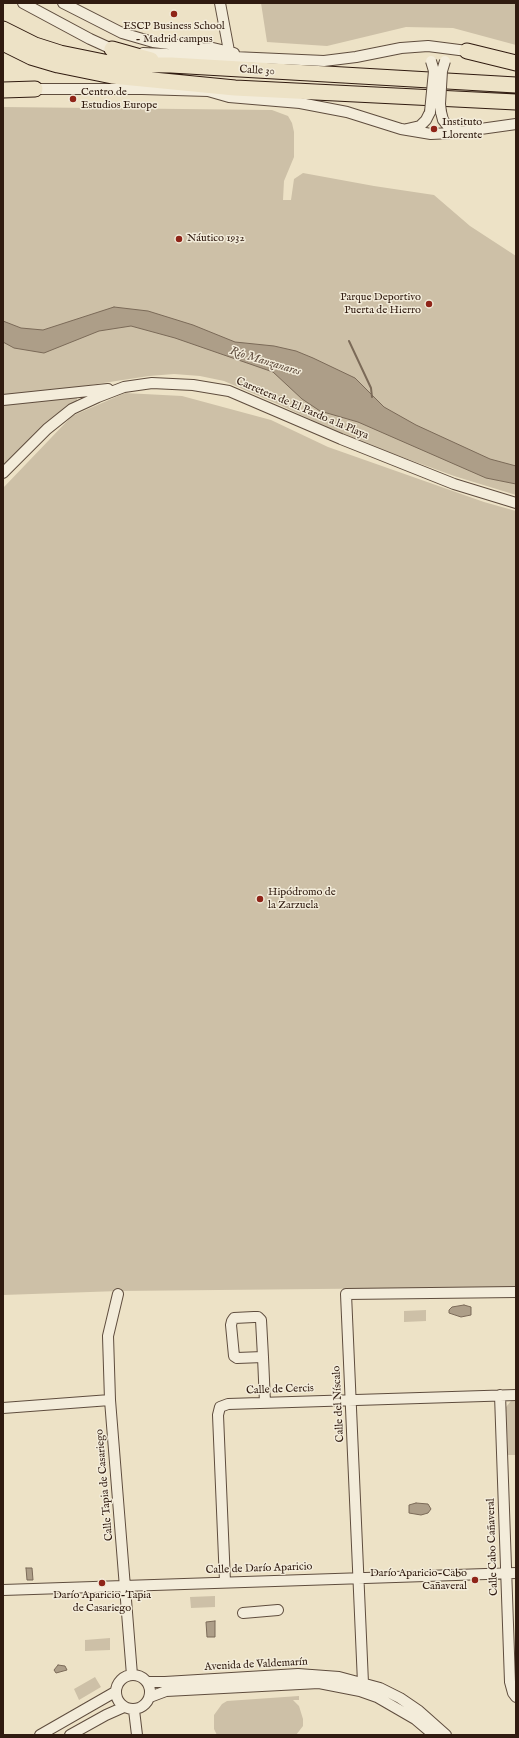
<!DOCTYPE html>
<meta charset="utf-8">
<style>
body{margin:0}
#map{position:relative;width:519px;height:1738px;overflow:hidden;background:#ede2c6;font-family:"IM FELL English",serif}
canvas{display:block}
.frame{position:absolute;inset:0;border:4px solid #301b10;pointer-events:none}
</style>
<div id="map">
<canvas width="519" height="1738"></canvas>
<div class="frame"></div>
</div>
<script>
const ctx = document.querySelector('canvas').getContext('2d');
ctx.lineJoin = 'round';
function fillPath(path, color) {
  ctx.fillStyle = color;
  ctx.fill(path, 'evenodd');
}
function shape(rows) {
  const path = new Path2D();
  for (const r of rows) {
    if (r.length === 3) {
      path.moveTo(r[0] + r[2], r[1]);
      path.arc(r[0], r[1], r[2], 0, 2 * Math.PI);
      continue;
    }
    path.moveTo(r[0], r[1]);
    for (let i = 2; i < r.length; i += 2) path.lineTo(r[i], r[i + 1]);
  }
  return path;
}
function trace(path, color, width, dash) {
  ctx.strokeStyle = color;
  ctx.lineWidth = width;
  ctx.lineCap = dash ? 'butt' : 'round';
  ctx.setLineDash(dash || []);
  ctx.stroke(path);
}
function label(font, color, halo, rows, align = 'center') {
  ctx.font = font + ' "IM FELL English",serif';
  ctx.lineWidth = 3;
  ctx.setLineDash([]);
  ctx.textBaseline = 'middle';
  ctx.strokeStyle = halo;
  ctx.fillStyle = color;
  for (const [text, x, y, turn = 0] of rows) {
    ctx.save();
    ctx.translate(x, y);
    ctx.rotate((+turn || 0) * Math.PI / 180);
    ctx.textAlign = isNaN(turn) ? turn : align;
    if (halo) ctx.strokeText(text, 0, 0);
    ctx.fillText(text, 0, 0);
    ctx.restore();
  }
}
fillPath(shape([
 [261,3,516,3,516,45,453,28,406,27,327,46,267,42],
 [3,107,272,110,288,116,292,123,294,132,294,157,284,181,283,200,291,200,294,179,303,173,374,186,434,195,470,226,516,256,516,495,454,476,350,438,282,406,224,381,200,376,174,374,149,376,77,387,77,402,3,466],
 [125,393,182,396,271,420,328,447,484,502,516,511,516,1287,119,1291,3,1295,3,488,72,416],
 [426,1310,426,1321,404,1322,404,1311],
 [511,1401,516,1401,516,1455,508,1455,506,1407],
 [215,1596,215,1607,191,1608,190,1597],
 [110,1638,110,1650,85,1651,85,1640],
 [95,1677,101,1687,79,1700,74,1689],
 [299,1696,299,1700,293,1700,299,1706,303,1719,303,1726,296,1735,217,1735,214,1729,214,1715,222,1704,227,1701]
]), '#cdc0a7');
const water = shape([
 [114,307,148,311,193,325,235,342,274,346,296,351,313,358,355,378,384,407,416,425,490,459,516,466,516,484,486,478,358,422,320,411,302,399,273,372,175,338,131,326,99,331,44,353,14,348,3,342,3,321,21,328,43,330,114,307],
 [464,1305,471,1307,471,1315,461,1317,449,1313,449,1310,452,1307,464,1305],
 [416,1503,428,1504,431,1509,428,1513,421,1515,409,1513,409,1505,416,1503],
 [26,1568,32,1568,33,1580,27,1580,26,1568],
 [215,1621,215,1637,207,1637,206,1622,215,1621],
 [58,1665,65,1666,67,1670,56,1673,54,1670,58,1665]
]);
fillPath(water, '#ad9e88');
trace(water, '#7b6a58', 1);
trace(shape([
 [349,341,371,388,372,397]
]), '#7b6a58', 2);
const minor = shape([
 [23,3,90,39,112,49,117,49],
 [63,3,122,33,153,42,201,48],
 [220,3,229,51],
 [195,49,213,48,234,53],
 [143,53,324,61,356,57,401,48,428,46,467,51],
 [29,89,142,89,208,91,229,97,300,103,347,112,401,129,431,134,452,133,516,124],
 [441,112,443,120,447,125,461,132],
 [407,129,420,126,426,120,430,112],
 [3,400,108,389],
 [3,473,47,429,72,409,98,397,124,387,152,383,193,385,229,391,341,439,454,484,516,503],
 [118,1294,108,1336,110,1400,132,1675],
 [263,1357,237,1358,234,1356,231,1325,232,1321,234,1318,254,1317,258,1317,261,1320,263,1357,265,1403],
 [500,1395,510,1682,513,1693,516,1697],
 [3,1408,110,1400],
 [225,1582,218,1415,220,1407,228,1404,516,1395],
 [3,1590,516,1573],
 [243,1613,278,1610],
 [133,1692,17],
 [147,1682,165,1682,298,1674,339,1677,380,1688,400,1698,419,1711,446,1735],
 [363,1683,346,1294,516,1292],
 [150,1697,166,1691,319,1683,360,1691,377,1697,415,1719,434,1735],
 [134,1710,137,1735],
 [40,1735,115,1692],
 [70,1735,106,1715,124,1707]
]);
const highway = shape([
 [3,29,35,45,60,53,114,64,171,65,516,85],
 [3,43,31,57,58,65,112,76,235,88,516,102],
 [112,49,151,60],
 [467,51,516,63],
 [3,90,35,89]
]);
trace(minor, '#5f4d3e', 12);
trace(highway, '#301b10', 17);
trace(minor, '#f3ecda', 10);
trace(highway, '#ede2c6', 15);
const minorBridge = shape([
 [430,112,434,71,431,61],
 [441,112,440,104,442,71,445,61]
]);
trace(minorBridge, '#5f4d3e', 12, []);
trace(minorBridge, '#f3ecda', 10);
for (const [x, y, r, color] of [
 [174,14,4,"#8f2418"],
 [73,99,4,"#8f2418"],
 [434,129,4,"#8f2418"],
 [179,239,4,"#8f2418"],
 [429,304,4,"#8f2418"],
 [260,899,4,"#8f2418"],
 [475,1580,4,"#8f2418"],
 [102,1583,4,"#8f2418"]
]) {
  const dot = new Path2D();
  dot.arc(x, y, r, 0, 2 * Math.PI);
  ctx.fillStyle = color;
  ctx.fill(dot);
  trace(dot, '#f3ecda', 1.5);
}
label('11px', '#301b10', '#f3ecda', [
 ["ESCP Business School",174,27,"center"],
 ["- Madrid campus",174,40,"center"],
 ["Centro de",81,93],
 ["Estudios Europe",81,106],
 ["Instituto",442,123],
 ["Llorente",442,136],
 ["Náutico 1932",187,239],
 ["Parque Deportivo",421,298,"right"],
 ["Puerta de Hierro",421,311,"right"],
 ["Hipódromo de",268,893],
 ["la Zarzuela",268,906],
 ["Darío Aparicio-Cabo",467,1574,"right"],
 ["Cañaveral",467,1587,"right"],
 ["Darío Aparicio-Tapia",102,1596,"center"],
 ["de Casariego",102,1609,"center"]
], 'left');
label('11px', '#301b10', '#f3ecda', [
 ["Calle 30",257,71,3],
 ["Carretera de El Pardo a la Playa",302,409,23],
 ["Calle de Cercis",280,1390,-2],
 ["Calle del Níscalo",339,1404,-93],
 ["Calle Tapia de Casariego",105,1485,-95],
 ["Calle Cabo Cañaveral",493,1547,-92],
 ["Calle de Darío Aparicio",259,1569,-2],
 ["Avenida de Valdemarín",256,1665,-3]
]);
label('italic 12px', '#624f40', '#f3ecda', [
 ["Río Manzanares",265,362,17]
]);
</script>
